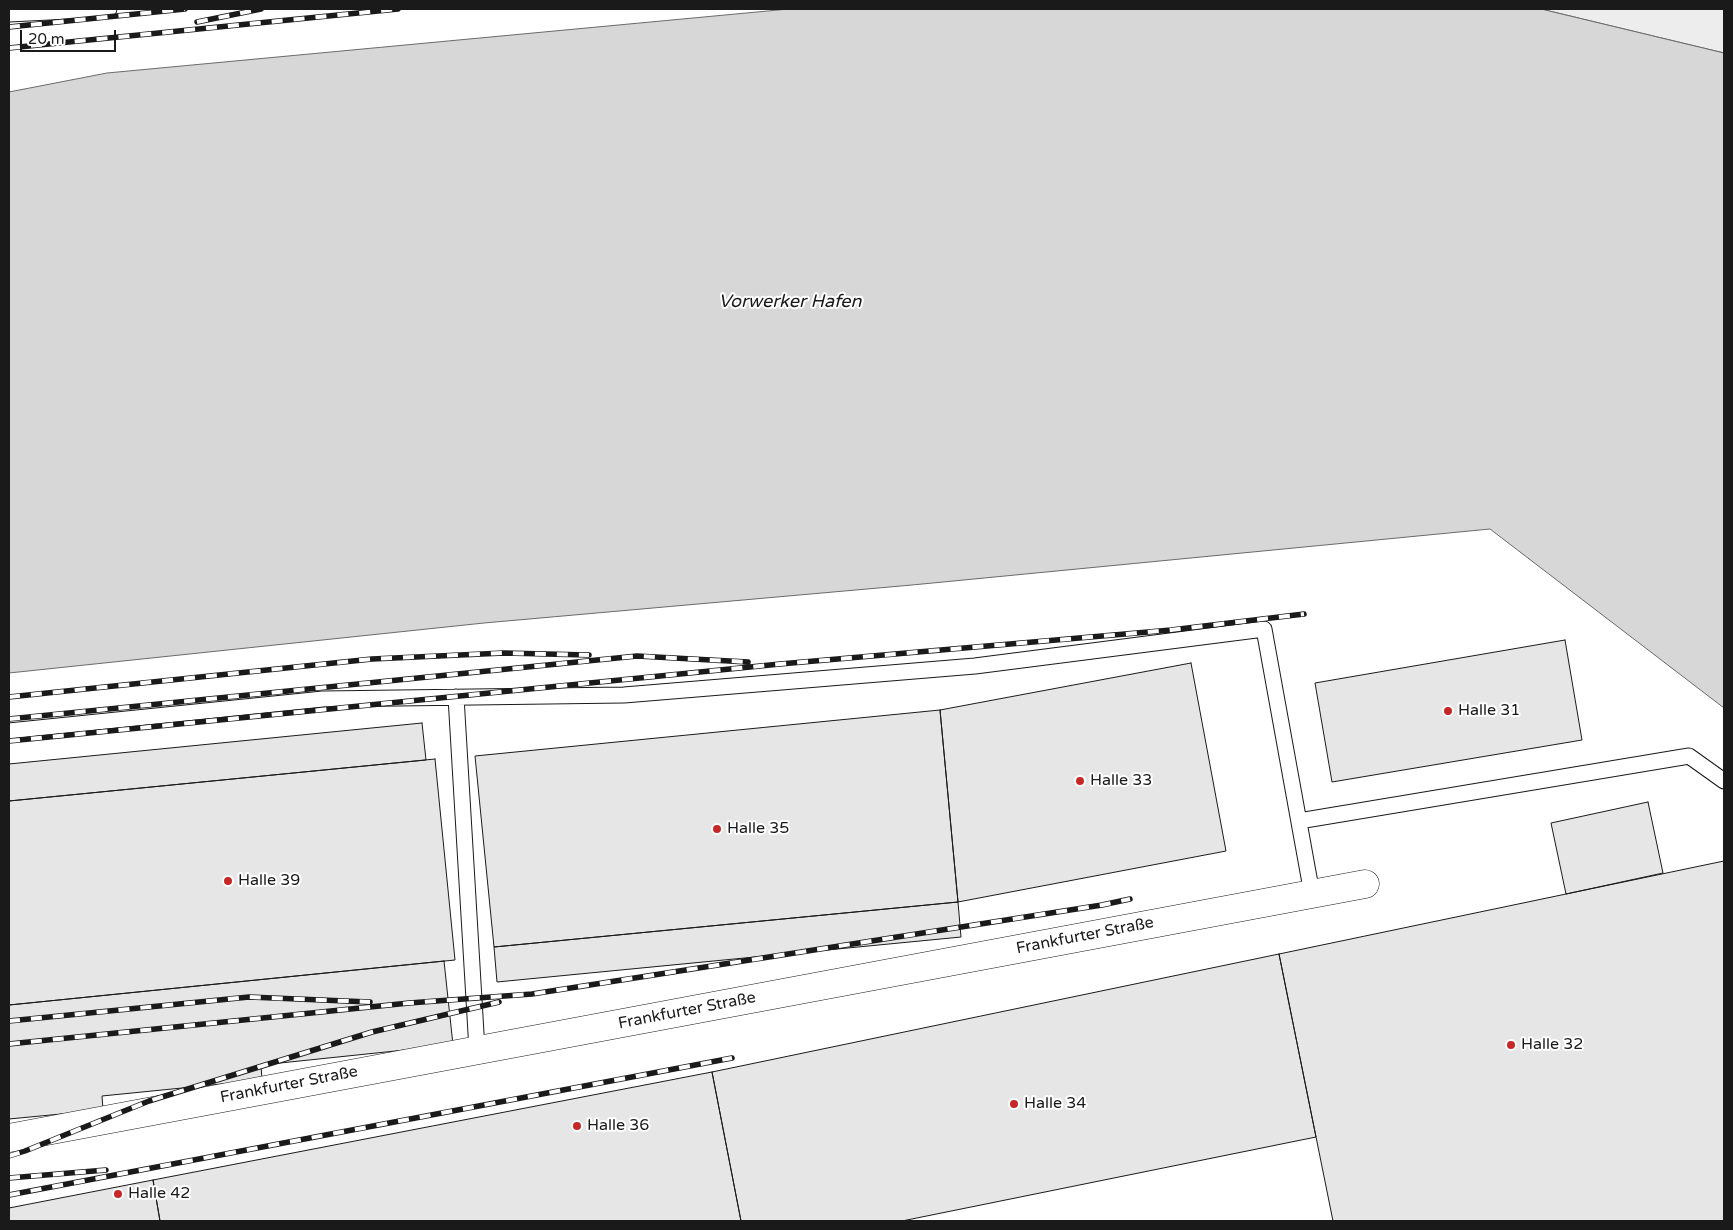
<!DOCTYPE html>
<meta charset="utf-8">
<style>
body{margin:0}
#map{position:relative;width:1733px;height:1230px;overflow:hidden;background:#fff;font-family:"Varela Round",sans-serif}
canvas{display:block}
.frame{position:absolute;inset:0;border:10px solid #1a1a1a;pointer-events:none}
.scale{position:absolute;left:20px;top:30px;width:96px;height:22px;box-sizing:border-box;border:2px solid #1a1a1a;border-top:0;padding-left:6px;font-size:15px;line-height:18px;white-space:nowrap;color:#1a1a1a;-webkit-text-stroke:4px #fff;paint-order:stroke}
</style>
<div id="map">
<canvas width="1733" height="1230"></canvas>
<div class="frame"></div>
<div class="scale">20 m</div>
</div>
<script>
const ctx = document.querySelector('canvas').getContext('2d');
ctx.lineJoin = 'round';
function fillPath(path, color) {
  ctx.fillStyle = color;
  ctx.fill(path, 'evenodd');
}
function shape(rows) {
  const path = new Path2D();
  for (const r of rows) {
    path.moveTo(r[0], r[1]);
    for (let i = 2; i < r.length; i += 2) path.lineTo(r[i], r[i + 1]);
  }
  return path;
}
function trace(path, color, width, dash) {
  ctx.strokeStyle = color;
  ctx.lineWidth = width;
  ctx.lineCap = dash ? 'butt' : 'round';
  ctx.setLineDash(dash || []);
  ctx.stroke(path);
}
function label(font, color, halo, rows, align = 'center') {
  ctx.font = font + ' "Varela Round",sans-serif';
  ctx.lineWidth = 4;
  ctx.setLineDash([]);
  ctx.textBaseline = 'middle';
  ctx.strokeStyle = halo;
  ctx.fillStyle = color;
  for (const [text, x, y, turn = 0] of rows) {
    ctx.save();
    ctx.translate(x, y);
    ctx.rotate((+turn || 0) * Math.PI / 180);
    ctx.textAlign = isNaN(turn) ? turn : align;
    if (halo) ctx.strokeText(text, 0, 0);
    ctx.fillText(text, 0, 0);
    ctx.restore();
  }
}
const built = shape([
 [1541,9,1724,9,1724,53,1541,9]
]);
fillPath(built, '#ededed');
trace(built, '#6a6a6a', 1);
const water = shape([
 [789,9,1541,9,1724,53,1724,708,1490,529,912,585,484,623,9,673,9,92,107,73,789,9]
]);
fillPath(water, '#d7d7d7');
trace(water, '#6a6a6a', 1);
const building = shape([
 [1565,640,1582,740,1332,782,1315,683,1565,640],
 [1191,663,1226,851,958,902,940,710,1191,663],
 [940,710,958,902,494,947,475,756,940,710],
 [422,723,426,760,9,801,9,764,422,723],
 [435,759,455,960,9,1005,9,801,435,759],
 [1648,802,1663,873,1566,894,1551,823,1648,802],
 [1724,861,1724,1221,1333,1221,1279,954,1724,861],
 [958,902,961,937,497,982,494,947,958,902],
 [1279,954,1316,1137,902,1221,741,1221,712,1072,1279,954],
 [444,961,453,1045,261,1065,262,1080,102,1096,103,1110,9,1119,9,1005,444,961],
 [712,1072,741,1221,160,1221,153,1180,712,1072],
 [153,1180,160,1221,9,1221,9,1208,153,1180]
]);
fillPath(building, '#e6e6e6');
trace(building, '#1a1a1a', 1);
const service = shape([
 [9,14,109,9],
 [456,697,477,1050],
 [9,731,323,699,624,695,975,666,1264,629,1312,894],
 [1299,821,1689,756,1724,781]
]);
const minor = shape([
 [9,1138,1365,884]
]);
trace(service, '#1a1a1a', 17);
trace(minor, '#1a1a1a', 29);
trace(service, '#fff', 15);
trace(minor, '#fff', 28);
const rail = shape([
 [197,22,261,9],
 [9,27,185,9],
 [9,48,398,9],
 [9,697,372,659,504,653,589,655],
 [9,719,637,656,748,662],
 [9,741,780,664,1171,630,1304,614],
 [9,1021,249,997,370,1002],
 [9,1044,409,1003,532,994,1102,905,1130,899],
 [9,1156,25,1151,149,1101,372,1032,499,1002],
 [9,1178,106,1170],
 [9,1195,732,1058]
]);
trace(rail, '#1a1a1a', 5.5);
trace(rail, '#fff', 4, [11]);
for (const [x, y, r, color] of [
 [1448,711,5,"#c62828"],
 [1080,781,5,"#c62828"],
 [717,829,5,"#c62828"],
 [228,881,5,"#c62828"],
 [1511,1045,5,"#c62828"],
 [1014,1104,5,"#c62828"],
 [577,1126,5,"#c62828"],
 [118,1194,5,"#c62828"]
]) {
  const dot = new Path2D();
  dot.arc(x, y, r, 0, 2 * Math.PI);
  ctx.fillStyle = color;
  ctx.fill(dot);
  trace(dot, '#fff', 2);
}
label('16px', '#1a1a1a', '#fff', [
 ["Halle 31",1458,711],
 ["Halle 33",1090,781],
 ["Halle 35",727,829],
 ["Halle 39",238,881],
 ["Halle 32",1521,1045],
 ["Halle 34",1024,1104],
 ["Halle 36",587,1126],
 ["Halle 42",128,1194]
], 'left');
label('16px', '#1a1a1a', '#fff', [
 ["Frankfurter Straße",1085,936,-11],
 ["Frankfurter Straße",687,1011,-11],
 ["Frankfurter Straße",289,1085,-11]
]);
label('italic 18px', '#1a1a1a', '#fff', [
 ["Vorwerker Hafen",790,302]
]);
</script>
